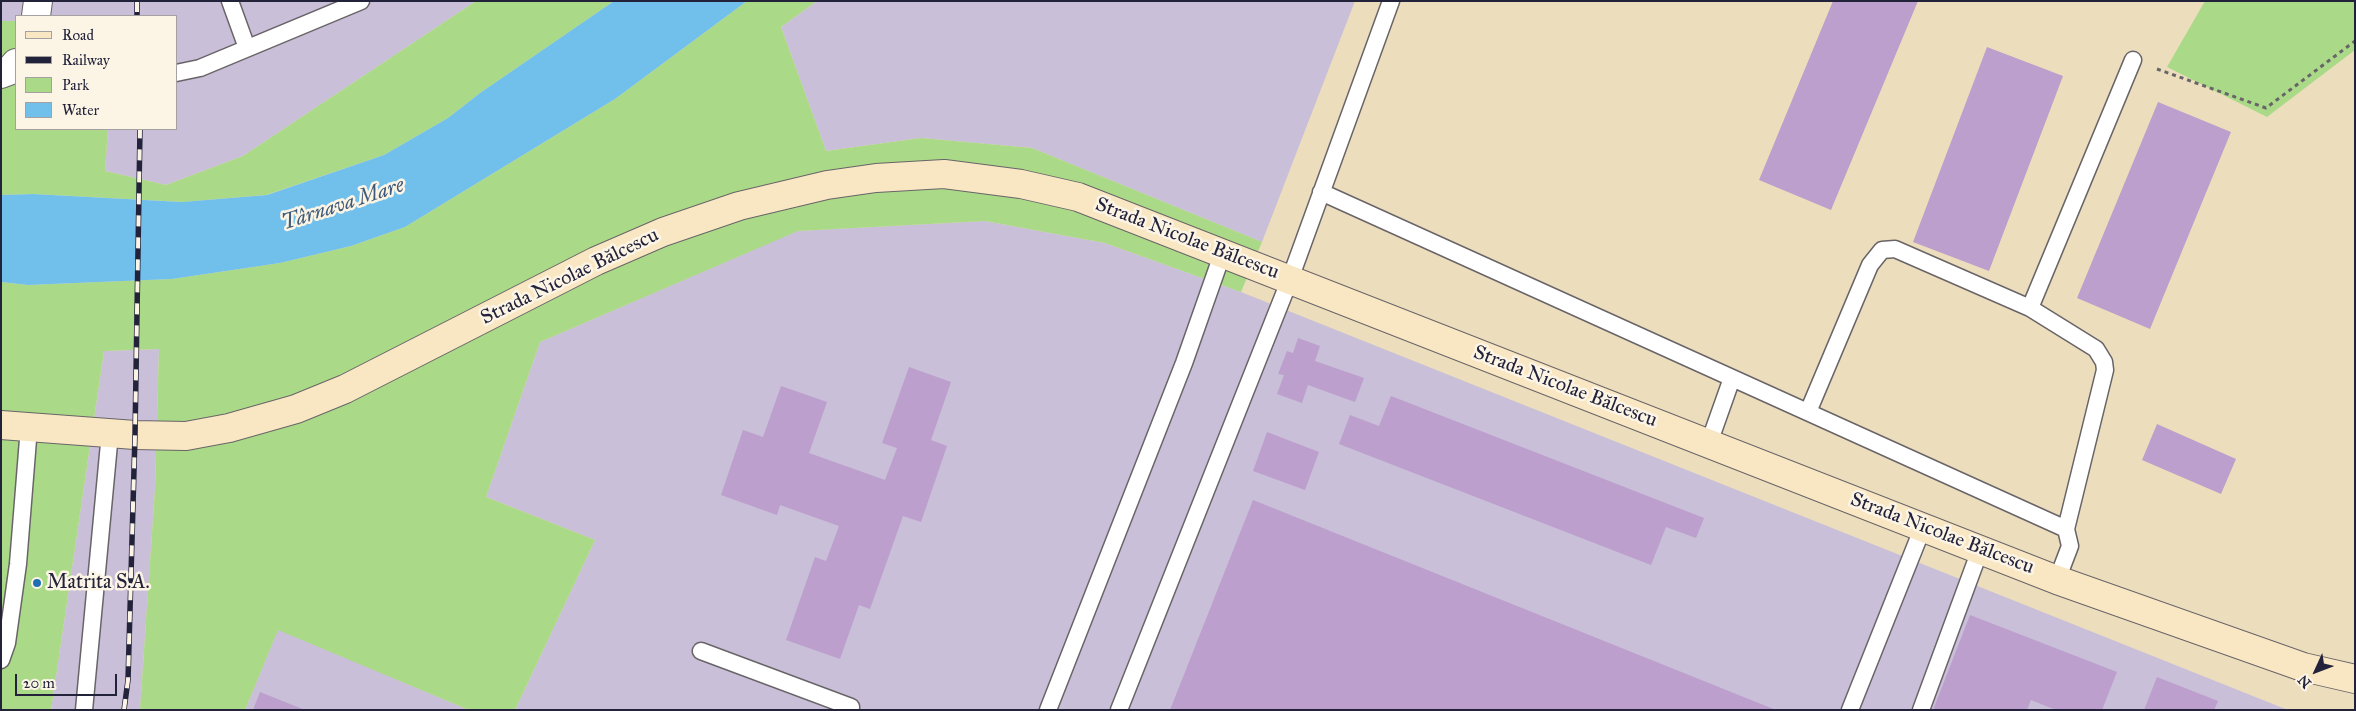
<!DOCTYPE html>
<meta charset="utf-8">
<style>
body{margin:0}
#map{position:relative;width:2356px;height:711px;overflow:hidden;background:#ecdebc;font-family:"IM FELL Great Primer",serif}
canvas{display:block}
.frame{position:absolute;inset:0;border:2px solid #22223b;pointer-events:none}
.legend{position:absolute;left:15px;top:15px;width:162px;height:115px;box-sizing:border-box;background:#fcf5e5;border:1px solid #a5a1a1;margin:0;padding:6px 9px;list-style:none;font-size:15px;color:#22223b}
.legend li{display:flex;align-items:center;gap:10px;height:25px}
.legend b{width:25px;border:1px solid #a5a1a1}
.north{position:absolute;left:2291px;top:646px;width:50px;height:50px;-webkit-text-stroke:4px #fcf5e5;paint-order:stroke;rotate:227deg;font-size:14px;font-weight:700;line-height:20px;text-align:center;color:#22223b}
.north::after{content:'';display:block;margin:auto;width:18px;height:22px;background:#22223b;clip-path:polygon(50% 0,100% 100%,50% 72%,0 100%)}
.scale{position:absolute;left:15px;top:674px;width:102px;height:22px;box-sizing:border-box;border:2px solid #22223b;border-top:0;padding-left:6px;font-size:15px;line-height:18px;white-space:nowrap;color:#22223b;-webkit-text-stroke:4px #fcf5e5;paint-order:stroke}
</style>
<div id="map">
<canvas width="2356" height="711"></canvas>
<div class="frame"></div>
<ul class="legend">
<li><b style="height:6px;background:#f9e7c3"></b>Road</li>
<li><b style="height:6px;background:#22223b"></b>Railway</li>
<li><b style="height:14px;background:#aada88"></b>Park</li>
<li><b style="height:14px;background:#71c0ec"></b>Water</li>
</ul>
<div class="north">N</div>
<div class="scale">20 m</div>
</div>
<script>
const ctx = document.querySelector('canvas').getContext('2d');
ctx.lineJoin = 'round';
function fillPath(path, color) {
  ctx.fillStyle = color;
  ctx.fill(path, 'evenodd');
}
function shape(rows) {
  const path = new Path2D();
  for (const r of rows) {
    path.moveTo(r[0], r[1]);
    for (let i = 2; i < r.length; i += 2) path.lineTo(r[i], r[i + 1]);
  }
  return path;
}
function trace(path, color, width, dash) {
  ctx.strokeStyle = color;
  ctx.lineWidth = width;
  ctx.lineCap = dash ? 'butt' : 'round';
  ctx.setLineDash(dash || []);
  ctx.stroke(path);
}
function label(font, color, halo, rows, align = 'center') {
  ctx.font = font + ' "IM FELL Great Primer",serif';
  ctx.lineWidth = 5;
  ctx.setLineDash([]);
  ctx.textBaseline = 'middle';
  ctx.strokeStyle = halo;
  ctx.fillStyle = color;
  for (const [text, x, y, turn = 0] of rows) {
    ctx.save();
    ctx.translate(x, y);
    ctx.rotate((+turn || 0) * Math.PI / 180);
    ctx.textAlign = isNaN(turn) ? turn : align;
    if (halo) ctx.strokeText(text, 0, 0);
    ctx.fillText(text, 0, 0);
    ctx.restore();
  }
}
fillPath(shape([
 [1,1,476,1,243,156,166,185,105,171,108,129,176,129,176,16,16,16,16,21,1,21],
 [817,1,1355,1,1262,242,1032,148,921,138,826,151,781,27],
 [985,221,1105,243,1241,292,2288,710,515,710,595,540,486,497,540,342,797,231],
 [159,349,155,489,140,710,51,710,104,351],
 [278,629,469,710,245,710]
]), '#c9bfd8');
fillPath(shape([
 [476,1,614,1,480,93,448,118,384,155,266,195,183,202,33,194,1,195,1,21,16,21,16,129,108,129,105,171,166,185,243,156],
 [747,1,817,1,781,27,826,151,921,138,1032,148,1262,242,1241,292,1105,243,985,221,798,231,540,342,486,497,595,540,515,710,469,710,278,630,245,710,140,710,155,489,159,349,104,351,51,710,1,710,1,282,28,285,172,279,280,263,351,246,405,227,615,99],
 [2205,1,2355,1,2355,50,2267,117,2167,67]
]), '#aada88');
fillPath(shape([
 [614,1,747,1,615,99,405,227,351,246,280,263,172,279,28,285,1,282,1,195,33,194,182,202,267,195,384,155,448,118,480,93]
]), '#71c0ec');
fillPath(shape([
 [1833,1,1918,1,1831,210,1759,180],
 [1987,47,2063,76,1989,271,1913,242],
 [2158,102,2231,132,2150,329,2077,298],
 [1298,338,1320,346,1315,361,1364,378,1355,402,1308,385,1302,403,1277,394,1284,375,1278,374,1287,351,1293,353],
 [909,367,951,382,931,440,947,446,921,522,903,516,870,609,859,605,840,659,786,640,815,557,826,561,839,526,780,505,777,515,721,495,743,430,763,437,781,386,827,402,809,453,885,480,897,448,882,443],
 [1391,396,1704,518,1696,538,1666,527,1651,565,1339,444,1350,415,1379,426],
 [2157,424,2236,459,2221,494,2142,460],
 [1267,432,1319,452,1305,490,1253,471],
 [1253,500,1776,710,1170,710],
 [1970,615,2117,672,2102,710,2056,710,2031,700,2027,710,1933,710],
 [2157,677,2218,701,2214,710,2144,710],
 [260,692,305,710,253,710]
]), '#bc9fcc');
const service = shape([
 [230,1,247,48],
 [176,73,200,68,361,1],
 [1321,192,2066,529,2070,546,2057,580],
 [2030,308,2133,60],
 [1808,412,1870,265,1882,250,1895,249,2030,308,2096,349,2104,362,2105,370,2066,529],
 [1709,443,1732,378],
 [701,651,851,707],
 [1,660,7,643,18,564,29,427],
 [84,710,110,433],
 [1048,710,1184,363,1223,252],
 [1119,710,1290,279,1391,1],
 [1850,710,1923,527],
 [1921,710,1980,550]
]);
const minor = shape([
 [36,16,38,1],
 [1,74,9,71,16,63]
]);
const secondary = shape([
 [1,425,135,435,186,436,229,428,296,409,345,389,596,261,663,232,739,206,827,185,876,178,944,174,1021,184,1078,197,2057,580,2303,667,2355,679]
]);
trace(service, '#696468', 19);
trace(minor, '#696468', 30);
trace(secondary, '#696468', 30);
trace(shape([
 [2157,69,2266,108,2355,41]
]), '#696468', 3, [4, 4]);
trace(service, '#fff', 16);
trace(minor, '#fff', 28);
trace(secondary, '#f9e7c3', 28);
const rail = shape([
 [137,1,137,16],
 [124,710,128,680,135,435,140,129]
]);
trace(rail, '#22223b', 5.5);
trace(rail, '#fcf5e5', 4, [11]);
for (const [x, y, r, color] of [
 [37,583,5,"#1f6fb2"]
]) {
  const dot = new Path2D();
  dot.arc(x, y, r, 0, 2 * Math.PI);
  ctx.fillStyle = color;
  ctx.fill(dot);
  trace(dot, '#fcf5e5', 2);
}
label('20px', '#22223b', '#fcf5e5', [
 ["Strada Nicolae Bălcescu",1187,239,21],
 ["Strada Nicolae Bălcescu",570,277,-26],
 ["Strada Nicolae Bălcescu",1565,387,21],
 ["Strada Nicolae Bălcescu",1942,534,21]
]);
label('20px', '#22223b', '#fcf5e5', [
 ["Matrita S.A.",47,583]
], 'left');
label('italic 21px', '#3e5979', '#fcf5e5', [
 ["Târnava Mare",343,205,-18]
]);
</script>
